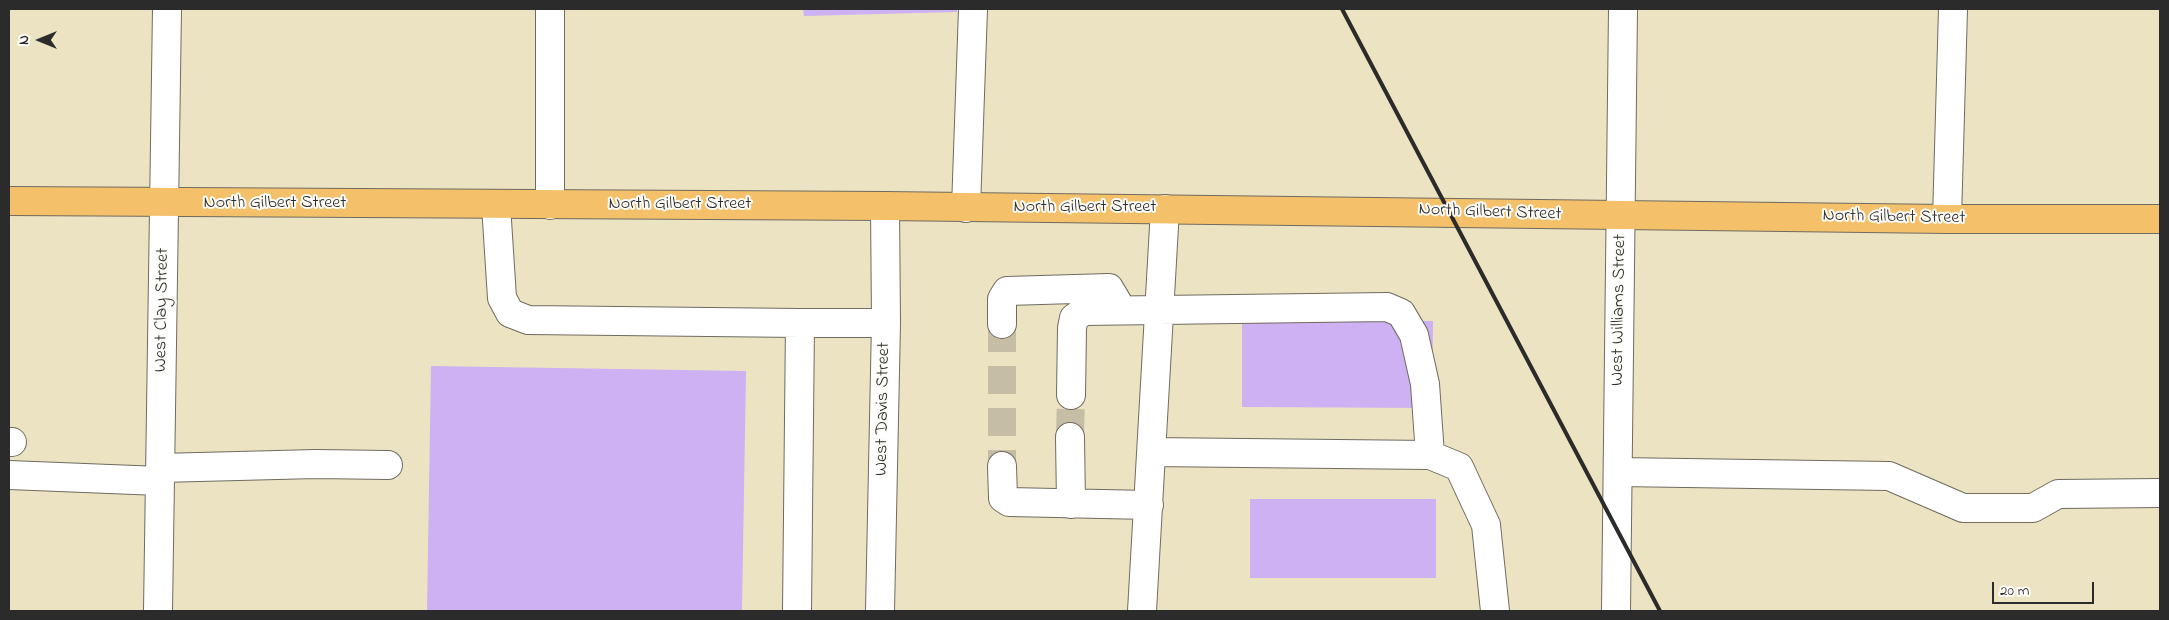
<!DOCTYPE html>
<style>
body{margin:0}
#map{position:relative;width:2169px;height:620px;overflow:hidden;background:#ece3c3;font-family:"Indie Flower",sans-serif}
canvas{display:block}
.frame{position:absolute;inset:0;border:10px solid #2b2b2b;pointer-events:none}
.north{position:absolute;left:15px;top:15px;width:50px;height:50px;-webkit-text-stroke:4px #fdfcf7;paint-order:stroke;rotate:270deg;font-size:14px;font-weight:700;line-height:20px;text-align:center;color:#2b2b2b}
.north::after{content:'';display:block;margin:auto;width:18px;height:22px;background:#2b2b2b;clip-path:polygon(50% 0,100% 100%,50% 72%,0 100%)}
.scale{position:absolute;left:1992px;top:582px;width:102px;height:22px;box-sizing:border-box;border:2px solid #2b2b2b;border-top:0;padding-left:6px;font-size:15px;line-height:18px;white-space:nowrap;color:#2b2b2b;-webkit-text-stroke:4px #fdfcf7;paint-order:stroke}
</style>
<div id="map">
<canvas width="2169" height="620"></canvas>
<div class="frame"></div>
<div class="north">N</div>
<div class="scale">20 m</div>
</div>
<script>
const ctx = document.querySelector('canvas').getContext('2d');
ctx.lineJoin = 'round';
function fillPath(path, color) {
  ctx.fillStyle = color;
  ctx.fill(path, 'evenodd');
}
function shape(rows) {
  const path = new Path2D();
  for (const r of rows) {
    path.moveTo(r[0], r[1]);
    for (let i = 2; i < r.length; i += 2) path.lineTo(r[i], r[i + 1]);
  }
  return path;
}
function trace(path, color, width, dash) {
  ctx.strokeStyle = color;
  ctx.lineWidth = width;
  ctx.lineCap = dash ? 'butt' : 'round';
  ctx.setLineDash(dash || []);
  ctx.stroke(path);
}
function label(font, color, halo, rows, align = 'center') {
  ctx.font = font + ' "Indie Flower",sans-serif';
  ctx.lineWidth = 4;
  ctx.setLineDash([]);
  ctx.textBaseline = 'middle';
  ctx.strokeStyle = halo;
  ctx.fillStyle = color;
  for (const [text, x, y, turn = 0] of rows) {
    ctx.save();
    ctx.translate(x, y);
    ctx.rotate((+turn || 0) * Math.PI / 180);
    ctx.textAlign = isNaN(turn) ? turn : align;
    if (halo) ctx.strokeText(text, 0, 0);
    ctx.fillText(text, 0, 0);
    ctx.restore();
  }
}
fillPath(shape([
 [803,9,957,9,957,12,804,16],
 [1242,320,1433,321,1432,408,1242,407],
 [431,366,746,371,742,611,427,611],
 [1250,499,1436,499,1436,578,1250,578]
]), '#cdb1f2');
trace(shape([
 [1002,324,1002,466],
 [1070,437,1071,395]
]), '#c5bea5', 28, [28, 14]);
const minor = shape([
 [496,205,502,298,510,313,528,320,800,323],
 [550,205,550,9],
 [966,208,973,9],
 [1947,219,1953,9],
 [1002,324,1002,299,1007,291,1109,288,1122,310],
 [1071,395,1072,328,1074,318,1084,311,1387,307,1401,313,1414,335,1425,384,1430,455],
 [1070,437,1071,504],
 [9,442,12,442],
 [1152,452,1430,455,1459,467,1486,525,1495,611],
 [1002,466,1003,498,1009,502,1149,505],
 [160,468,316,464,388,465],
 [1618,472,1889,476,1963,508,2033,508,2058,494,2160,493],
 [9,475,160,481],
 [158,611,167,9],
 [797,611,800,323,886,323],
 [880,611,886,323,885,206],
 [1142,611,1165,209],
 [1616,611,1623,9]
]);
const major = shape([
 [9,201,885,206,1947,219,2160,219]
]);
trace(minor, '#6f6b60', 30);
trace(major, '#6f6b60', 30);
trace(minor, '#fff', 28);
trace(major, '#f4c16a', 28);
trace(shape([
 [1342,9,1660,611]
]), '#2b2b2b', 4);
label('18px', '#2b2b2b', '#fdfcf7', [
 ["North Gilbert Street",275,204],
 ["North Gilbert Street",680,205],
 ["North Gilbert Street",1085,208],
 ["North Gilbert Street",1490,213,2],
 ["North Gilbert Street",1894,218,1],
 ["West Clay Street",163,310,-89],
 ["West Williams Street",1620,310,-89],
 ["West Davis Street",884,409,-89]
]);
</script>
